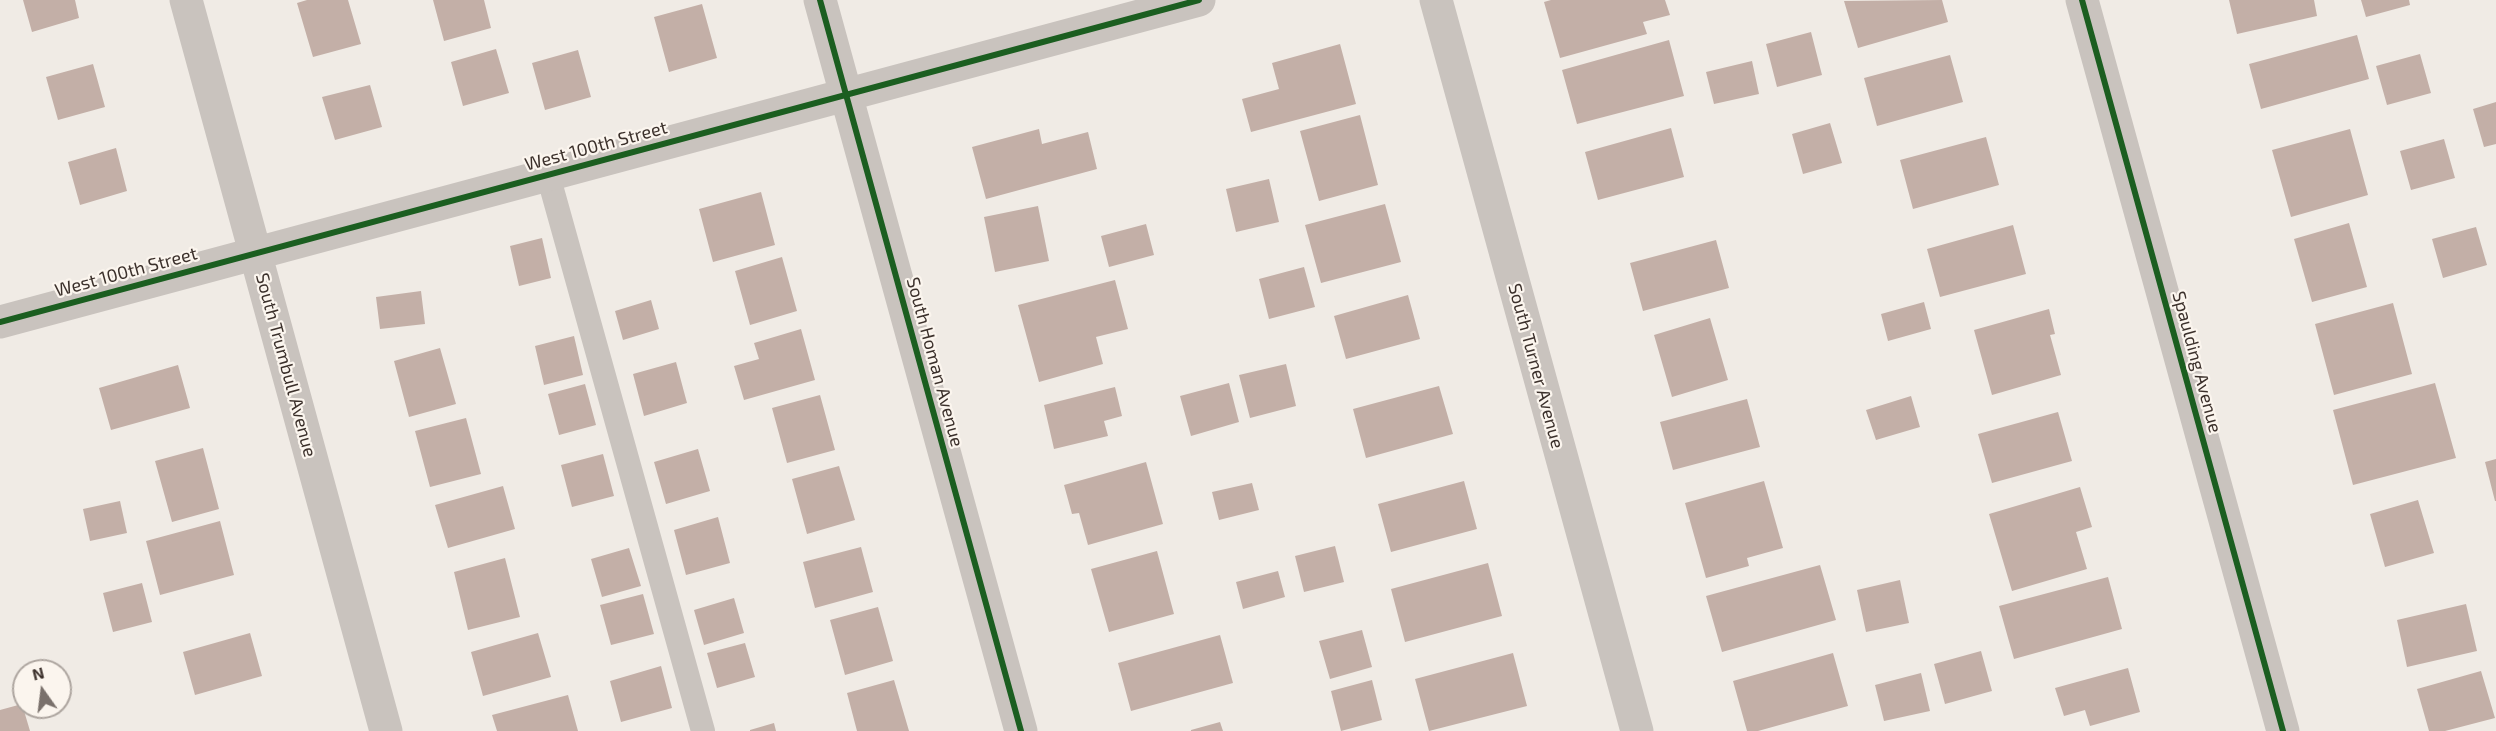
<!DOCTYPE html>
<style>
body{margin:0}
#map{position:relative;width:2496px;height:731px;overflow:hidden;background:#f0ebe5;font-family:"Exo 2",sans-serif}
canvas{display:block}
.north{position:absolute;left:12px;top:659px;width:60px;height:60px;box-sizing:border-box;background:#fbf5ee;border:2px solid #aea6a0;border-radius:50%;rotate:346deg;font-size:16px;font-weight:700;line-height:24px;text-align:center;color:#3b302b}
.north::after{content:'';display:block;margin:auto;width:21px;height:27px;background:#7a716c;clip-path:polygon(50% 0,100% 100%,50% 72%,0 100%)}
</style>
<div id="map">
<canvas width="2496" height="731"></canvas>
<div class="north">N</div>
</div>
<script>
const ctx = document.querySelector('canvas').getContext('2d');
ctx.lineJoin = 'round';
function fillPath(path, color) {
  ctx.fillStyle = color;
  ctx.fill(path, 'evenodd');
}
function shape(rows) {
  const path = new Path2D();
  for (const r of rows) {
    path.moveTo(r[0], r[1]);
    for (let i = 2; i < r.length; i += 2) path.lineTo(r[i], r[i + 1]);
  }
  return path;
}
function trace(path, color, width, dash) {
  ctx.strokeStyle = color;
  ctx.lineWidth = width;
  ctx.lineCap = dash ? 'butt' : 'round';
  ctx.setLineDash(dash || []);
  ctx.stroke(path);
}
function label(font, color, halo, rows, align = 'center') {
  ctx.font = font + ' "Exo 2",sans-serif';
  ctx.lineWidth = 4.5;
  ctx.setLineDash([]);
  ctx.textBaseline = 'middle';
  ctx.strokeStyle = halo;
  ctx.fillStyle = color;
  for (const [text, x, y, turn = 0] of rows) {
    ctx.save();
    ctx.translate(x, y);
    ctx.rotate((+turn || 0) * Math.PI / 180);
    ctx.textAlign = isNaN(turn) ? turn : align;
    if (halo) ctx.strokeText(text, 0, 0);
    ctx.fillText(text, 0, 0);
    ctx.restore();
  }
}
fillPath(shape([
 [23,0,75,0,79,18,32,32],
 [307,0,348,0,361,44,313,57,297,3],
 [433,0,484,0,491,28,444,41],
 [1551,0,1665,0,1670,15,1643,22,1647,34,1560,58,1544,2],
 [1942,0,1948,22,1858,48,1844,1],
 [2229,0,2314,0,2317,16,2237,34],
 [2361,0,2409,0,2410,5,2366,17],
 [702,4,717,58,669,72,654,17],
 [1811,32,1822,75,1777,87,1766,44],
 [2357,35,2369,79,2261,109,2249,64],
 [1669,40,1684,96,1577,124,1562,70],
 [1340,44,1356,104,1251,132,1242,99,1279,89,1272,63],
 [496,49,509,93,463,106,451,62],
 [578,50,591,97,545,110,532,63],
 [2420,54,2431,93,2387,105,2376,66],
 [1950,55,1963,102,1877,126,1864,78],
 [1752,61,1759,94,1714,104,1706,72],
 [93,64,105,107,58,120,46,77],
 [370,85,382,127,335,140,322,97],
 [2496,102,2496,144,2484,147,2473,109],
 [1360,115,1378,185,1319,201,1300,131],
 [1830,123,1842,163,1803,174,1792,134],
 [1671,128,1684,177,1598,200,1585,152],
 [1039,129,1042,144,1088,132,1097,169,986,199,972,147],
 [2350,129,2368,195,2291,217,2272,150],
 [1986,137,1999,185,1913,209,1900,160],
 [2444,139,2455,178,2411,190,2400,151],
 [116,148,127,191,80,205,68,162],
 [1269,179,1279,222,1236,232,1226,189],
 [761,192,775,245,713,262,699,209],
 [1385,204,1401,262,1321,283,1305,225],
 [1038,206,1049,261,995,272,984,217],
 [2349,223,2367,287,2312,302,2294,239],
 [1146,224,1154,255,1109,267,1101,236],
 [2013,225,2026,274,1940,297,1927,249],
 [2476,227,2487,265,2443,278,2432,239],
 [542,238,551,278,519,286,510,246],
 [1716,240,1729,288,1643,311,1630,263],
 [782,257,797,311,750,325,735,271],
 [1304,267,1315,307,1269,319,1259,279],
 [1115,280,1128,329,1096,337,1103,364,1039,382,1018,305],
 [421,291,425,324,380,329,376,297],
 [1408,295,1420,339,1346,359,1334,316],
 [651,300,659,329,623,340,615,311],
 [1924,302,1931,329,1888,341,1881,314],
 [2393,303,2412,374,2334,395,2315,324],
 [2049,309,2055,334,2050,335,2061,375,1992,395,1974,330],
 [1710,318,1728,380,1672,397,1654,335],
 [801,329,815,380,744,400,734,366,759,359,754,343],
 [574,336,583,375,544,385,535,346],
 [440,348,456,404,409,417,394,361],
 [676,362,687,403,644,416,633,374],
 [1286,364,1296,406,1250,418,1239,375],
 [178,365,190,408,111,430,99,388],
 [1229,383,1239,422,1191,436,1180,396],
 [2435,383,2456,458,2353,485,2333,410],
 [585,384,596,425,559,435,548,394],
 [1439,386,1453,434,1366,458,1353,409],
 [1115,387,1122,416,1104,421,1108,436,1054,449,1044,405],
 [820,395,835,450,787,463,772,408],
 [1911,396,1920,427,1876,440,1866,410],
 [1747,399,1760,447,1673,470,1660,422],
 [2058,412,2072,461,1992,483,1978,434],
 [466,418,481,474,430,487,415,431],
 [203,448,219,509,172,522,155,461],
 [698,449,710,491,666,504,654,462],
 [603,454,614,496,572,507,561,465],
 [2496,459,2496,501,2495,501,2485,462],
 [1146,462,1163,524,1088,545,1079,513,1072,514,1064,485],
 [839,466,855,520,807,534,792,479],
 [1464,481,1477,529,1391,552,1378,504],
 [1764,481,1783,548,1747,558,1749,566,1706,578,1685,503],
 [1252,483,1259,510,1219,520,1212,492],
 [503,486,515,529,448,548,435,505],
 [2080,487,2092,527,2076,532,2087,569,2012,591,1989,514],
 [2418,500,2434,553,2385,567,2370,514],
 [120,501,127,533,90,541,83,509],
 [718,517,730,563,686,575,674,530],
 [220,521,234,575,160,595,146,541],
 [1335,546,1344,582,1304,592,1295,556],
 [861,547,873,592,815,608,803,562],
 [629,548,641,586,602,597,591,559],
 [1157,551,1174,614,1109,632,1091,569],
 [505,558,520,617,468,630,454,572],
 [1488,563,1502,616,1405,642,1391,589],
 [1820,565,1836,620,1722,652,1706,596],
 [1278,571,1285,597,1243,609,1236,582],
 [2108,577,2122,629,2014,659,1999,606],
 [1900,580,1909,623,1866,632,1857,590],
 [142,583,152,622,113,632,103,593],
 [643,594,654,634,611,645,600,605],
 [734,598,744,633,704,645,694,610],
 [2466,604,2477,651,2407,667,2397,620],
 [878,607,893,661,845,675,830,620],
 [1362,630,1372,667,1330,679,1319,641],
 [250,633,262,676,195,695,183,652],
 [538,633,551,677,483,696,471,652],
 [1220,635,1233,683,1131,711,1118,663],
 [745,643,755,677,717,688,707,653],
 [1981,651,1992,691,1945,704,1934,664],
 [1513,653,1527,706,1429,731,1415,679],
 [1833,653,1848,706,1758,731,1747,731,1733,681],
 [661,666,672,708,621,722,610,681],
 [2128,668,2140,712,2090,726,2085,710,2064,716,2055,688],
 [2481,671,2495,718,2445,731,2429,731,2417,689],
 [1921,673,1930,711,1884,721,1875,685],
 [894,680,909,731,857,731,847,693],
 [1372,680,1382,720,1341,731,1331,691],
 [568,695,578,731,497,731,492,715],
 [22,704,30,731,0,731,0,710],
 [1220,722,1223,731,1191,731,1191,730],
 [774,723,776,731,750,731,750,730]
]), '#c3afa7');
trace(shape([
 [548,175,703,731]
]), '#c9c3be', 24);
trace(shape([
 [186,0,386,731],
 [820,0,1021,731],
 [1436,0,1637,731],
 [2082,0,2283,731],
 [0,322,1199,0]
]), '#c9c3be', 33);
trace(shape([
 [820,0,1021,731],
 [2082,0,2283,731],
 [0,322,1199,0]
]), '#1b5e20', 6);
label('18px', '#3b302b', '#fbf5ee', [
 ["West 100th Street",596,146,-15],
 ["West 100th Street",126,272,-15],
 ["South Homan Avenue",935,362,75],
 ["Spaulding Avenue",2197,362,75],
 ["South Trumbull Avenue",286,365,75],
 ["South Turner Avenue",1536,366,75]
]);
</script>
